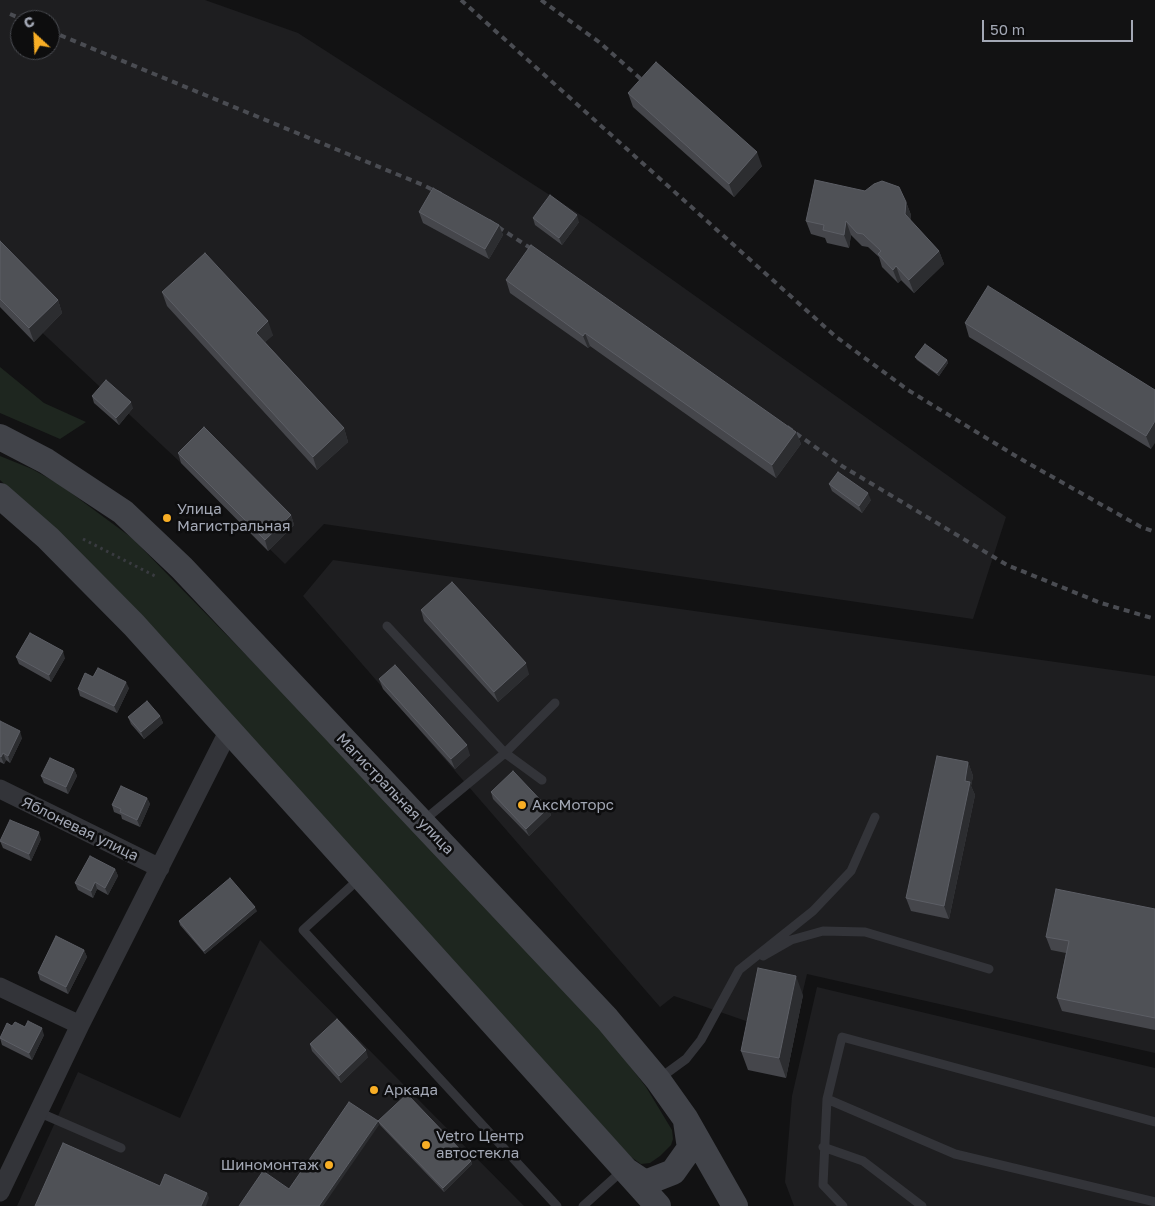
<!DOCTYPE html>
<meta charset="utf-8">
<style>
body{margin:0}
#map{position:relative;width:1155px;height:1206px;overflow:hidden;background:#121213;font-family:"Golos Text",sans-serif}
canvas{display:block}
.north{position:absolute;left:10px;top:10px;width:50px;height:50px;box-sizing:border-box;background:#0d0d0e;border:1px solid #494b51;border-radius:50%;rotate:335deg;font-size:14px;font-weight:700;line-height:20px;text-align:center;color:#a3a8b5}
.north::after{content:'';display:block;margin:auto;width:18px;height:22px;background:#f8ae25;clip-path:polygon(50% 0,100% 100%,50% 72%,0 100%)}
.scale{position:absolute;left:982px;top:20px;width:151px;height:22px;box-sizing:border-box;border:2px solid #a3a8b5;border-top:0;padding-left:6px;font-size:15px;line-height:18px;white-space:nowrap;color:#a3a8b5;-webkit-text-stroke:4px #0d0d0e;paint-order:stroke}
</style>
<div id="map">
<canvas width="1155" height="1206"></canvas>
<div class="north">С</div>
<div class="scale">50 m</div>
</div>
<script>
const ctx = document.querySelector('canvas').getContext('2d');
ctx.lineJoin = 'round';
function fillPath(path, color) {
  ctx.fillStyle = color;
  ctx.fill(path, 'evenodd');
}
function shape(rows) {
  const path = new Path2D();
  for (const r of rows) {
    path.moveTo(r[0], r[1]);
    for (let i = 2; i < r.length; i += 2) path.lineTo(r[i], r[i + 1]);
  }
  return path;
}
function trace(path, color, width, dash) {
  ctx.strokeStyle = color;
  ctx.lineWidth = width;
  ctx.lineCap = dash ? 'butt' : 'round';
  ctx.setLineDash(dash || []);
  ctx.stroke(path);
}
function label(font, color, halo, rows, align = 'center') {
  ctx.font = font + ' "Golos Text",sans-serif';
  ctx.lineWidth = 5;
  ctx.setLineDash([]);
  ctx.textBaseline = 'middle';
  ctx.strokeStyle = halo;
  ctx.fillStyle = color;
  for (const [text, x, y, turn = 0] of rows) {
    ctx.save();
    ctx.translate(x, y);
    ctx.rotate((+turn || 0) * Math.PI / 180);
    ctx.textAlign = isNaN(turn) ? turn : align;
    if (halo) ctx.strokeText(text, 0, 0);
    ctx.fillText(text, 0, 0);
    ctx.restore();
  }
}
fillPath(shape([
 [0,0,205,0,298,33,587,219,1006,517,973,619,324,524,285,564,181,463,0,293],
 [20,20,50,20,50,50,20,50],
 [333,560,1155,676,1155,1053,807,974,792,1037,674,996,660,1007,303,596],
 [260,940,524,1206,17,1206,78,1072,180,1118],
 [817,987,1155,1068,1155,1206,794,1206,785,1182,792,1096]
]), '#1e1e20');
fillPath(shape([
 [0,367,44,403,86,422,60,439,0,413],
 [0,456,32,469,59,484,132,538,494,909,609,1039,646,1087,672,1130,673,1139,671,1145,660,1156,650,1163,641,1164,631,1157,85,560,0,480]
]), '#1e261f');
trace(shape([
 [83,539,155,576]
]), '#393b40', 3, [2.5, 4]);
trace(shape([
 [387,626,505,753,423,821],
 [542,780,505,753,555,703],
 [360,878,303,930,557,1206],
 [763,956,791,940,823,931,865,932,989,969],
 [660,1078,686,1059,701,1040,739,970,813,911,851,871,875,817],
 [827,1099,955,1154,1155,1202],
 [38,1112,121,1148],
 [823,1147,863,1161,922,1206],
 [583,1206,623,1170],
 [843,1206,823,1185,827,1099,842,1037,1155,1122]
]), '#333439', 9);
trace(shape([
 [0,789,160,868],
 [0,987,80,1025],
 [0,1192,80,1025,229,730]
]), '#333439', 19);
trace(shape([
 [0,437,46,461,123,512,182,568,607,1019,658,1080,685,1118,735,1206],
 [0,496,48,538,134,625,658,1206],
 [627,1171,645,1183,673,1172,690,1148,686,1121]
]), '#414349', 26);
trace(shape([
 [461,0,835,336,908,390,1019,458,1141,527,1155,532],
 [541,0,599,42,650,87],
 [10,14,24,20],
 [50,31,423,185,445,196],
 [489,221,541,255],
 [787,427,842,466,1007,565,1101,603,1155,619]
]), '#4a4c52', 4, [6, 5]);
fillPath(shape([
 [628,93,762,166,734,197,633,107],
 [906,202,911,215,910,220,939,251,944,264,914,293,901,280,898,283,882,267,879,257,868,247,862,246,851,235,849,248,827,243,825,238,811,234,806,221],
 [419,212,499,225,503,235,489,259,423,223],
 [533,218,579,222,562,245,535,225],
 [0,241,58,300,62,313,34,342,0,307],
 [506,280,796,432,801,444,776,478,590,346,588,348,510,293],
 [162,292,273,335,265,342,344,428,348,442,317,470,167,306],
 [965,323,1155,390,1151,449,969,337],
 [915,357,947,360,948,363,939,376,917,360],
 [92,396,133,408,119,425,94,403],
 [178,453,291,515,294,525,268,551,181,463],
 [829,484,871,500,862,513,832,491],
 [421,610,529,674,498,702,424,621],
 [16,657,65,658,51,682,19,664],
 [93,677,129,688,117,713,80,696,78,689],
 [379,679,470,755,455,769,383,689],
 [160,716,163,723,144,739,131,724,128,717],
 [0,721,22,738,10,763,6,760,4,764,0,762],
 [968,762,973,776,971,786,975,795,949,919,911,911,906,898],
 [74,769,77,776,68,794,44,783,41,776],
 [491,792,548,808,551,815,529,836,493,799],
 [147,798,150,804,140,827,122,819,121,815,114,812,112,805],
 [41,839,31,861,3,848,0,841],
 [115,869,118,876,108,895,97,889,93,898,78,890,75,883],
 [1155,909,1155,1030,1062,1011,1057,998,1066,953,1051,950,1046,937],
 [257,911,205,954,180,925,179,921],
 [84,950,87,957,68,994,40,980,38,973],
 [803,995,786,1078,748,1070,741,1051],
 [12,1026,25,1027,44,1035,32,1060,2,1045,0,1038],
 [310,1044,368,1057,341,1083,312,1051],
 [378,1121,471,1161,472,1164,444,1192,380,1125]
]), '#45464b');
fillPath(shape([
 [757,152,762,166,734,197,729,184],
 [906,202,911,215,910,228,905,214],
 [577,215,579,222,562,245,559,238],
 [846,221,851,235,849,248,844,235],
 [499,225,503,235,489,259,485,249],
 [939,251,944,264,914,293,909,280],
 [896,266,901,280,898,283,893,270],
 [58,300,62,313,34,342,29,328],
 [268,321,273,335,261,346,256,333],
 [585,333,590,346,588,348,583,336],
 [947,360,948,363,939,376,937,373],
 [131,402,133,408,119,425,116,418],
 [1155,421,1155,443,1151,449,1146,436],
 [344,428,348,442,317,470,313,457],
 [796,432,801,444,776,478,772,465],
 [868,493,871,500,862,513,859,506],
 [291,515,294,525,268,551,265,540],
 [63,651,65,658,51,682,49,675],
 [526,663,529,674,498,702,494,692],
 [126,682,129,688,117,713,114,706],
 [160,716,163,723,144,739,141,732],
 [20,731,22,738,10,763,8,756],
 [467,745,470,755,455,769,451,759],
 [3,753,6,760,4,764,1,757],
 [968,762,973,776,971,786,975,795,949,919,944,906],
 [74,769,77,776,68,794,66,787],
 [147,798,150,804,140,827,137,820],
 [548,808,551,815,529,836,526,829],
 [39,832,41,839,31,861,29,854],
 [115,869,118,876,108,895,105,888],
 [95,882,97,889,93,898,91,891],
 [255,907,257,911,205,954,204,951],
 [84,950,87,957,68,994,66,987],
 [796,976,803,995,786,1078,779,1058],
 [42,1028,44,1035,32,1060,29,1053],
 [366,1050,368,1057,341,1083,339,1076],
 [378,1121,379,1125,323,1206,319,1206],
 [471,1161,472,1164,444,1192,443,1188],
 [207,1193,209,1198,206,1206,201,1206]
]), '#2c2d30');
const building = shape([
 [656,62,757,152,729,184,628,93,656,62],
 [815,180,865,191,874,184,882,181,899,187,906,202,905,214,939,251,909,280,896,266,893,270,878,254,881,251,863,234,857,233,846,221,844,235,823,230,824,225,806,221,815,180],
 [433,188,499,225,485,249,419,212,433,188],
 [550,195,577,215,559,238,533,218,550,195],
 [0,241,58,300,29,328,0,299,0,241],
 [531,245,796,432,772,465,585,333,583,336,506,280,531,245],
 [205,253,268,321,256,333,344,428,313,457,162,292,205,253],
 [988,286,1155,390,1155,421,1146,436,965,323,988,286],
 [925,344,947,360,937,373,915,357,925,344],
 [106,380,131,402,116,418,92,396,106,380],
 [204,427,291,515,265,540,178,453,204,427],
 [838,472,868,493,859,506,829,484,838,472],
 [452,582,526,663,494,692,421,610,452,582],
 [30,633,63,651,49,675,16,657,30,633],
 [395,665,467,745,451,759,379,679,395,665],
 [98,668,126,682,114,706,78,689,85,673,93,677,98,668],
 [147,701,160,716,141,732,128,717,147,701],
 [0,721,20,731,8,756,3,753,1,757,0,756,0,721],
 [937,756,968,762,965,781,970,782,944,906,906,898,937,756],
 [50,758,74,769,66,787,41,776,50,758],
 [513,771,548,808,526,829,491,792,513,771],
 [121,786,147,798,137,820,120,812,121,809,112,805,121,786],
 [10,820,39,832,29,854,0,841,10,820],
 [90,856,115,869,105,888,95,882,91,891,75,883,90,856],
 [230,878,255,907,204,951,179,921,230,878],
 [1056,889,1155,909,1155,1018,1057,998,1069,941,1046,937,1056,889],
 [56,936,84,950,66,987,38,973,56,936],
 [758,968,796,976,779,1058,741,1051,758,968],
 [337,1019,366,1050,339,1076,310,1044,337,1019],
 [28,1021,42,1028,29,1053,0,1038,7,1023,12,1026,15,1022,25,1027,28,1021],
 [407,1094,471,1161,443,1188,378,1121,407,1094],
 [349,1102,378,1121,319,1206,239,1206,263,1171,289,1189,349,1102],
 [63,1143,160,1186,165,1174,207,1193,201,1206,35,1206,63,1143]
]);
fillPath(building, '#4f5156');
trace(building, '#5c5e65', 1);
for (const [x, y, r, color] of [
 [167,518,5,"#f8ae25"],
 [522,805,5,"#f8ae25"],
 [374,1090,5,"#f8ae25"],
 [426,1145,5,"#f8ae25"],
 [329,1165,5,"#f8ae25"]
]) {
  const dot = new Path2D();
  dot.arc(x, y, r, 0, 2 * Math.PI);
  ctx.fillStyle = color;
  ctx.fill(dot);
  trace(dot, '#0d0d0e', 2);
}
label('15px', '#a3a8b5', '#0d0d0e', [
 ["Улица",177,509],
 ["Магистральная",177,526],
 ["АксМоторс",532,805],
 ["Аркада",384,1090],
 ["Vetro Центр",436,1136],
 ["автостекла",436,1153],
 ["Шиномонтаж",319,1165,"right"]
], 'left');
label('15px', '#a3a8b5', '#0d0d0e', [
 ["Магистральная улица",395,794,46],
 ["Яблоневая улица",80,829,26]
]);
</script>
